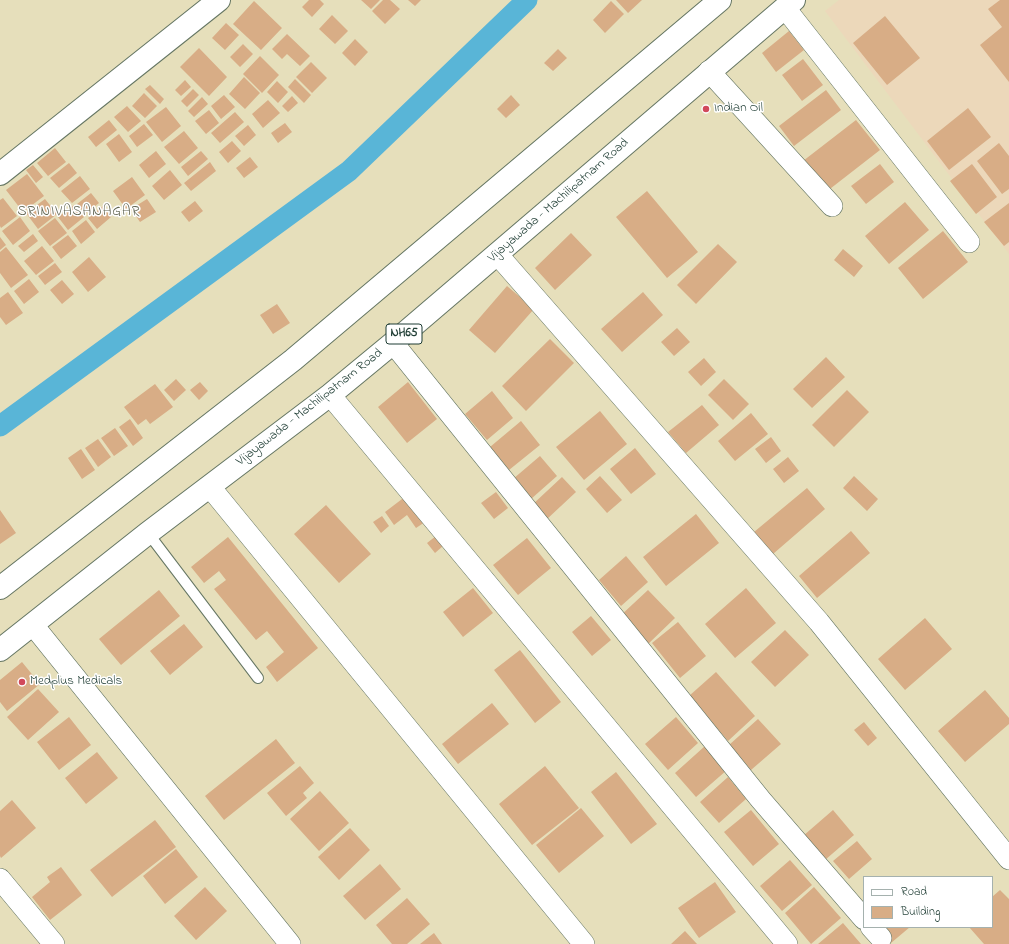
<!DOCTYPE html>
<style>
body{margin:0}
#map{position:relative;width:1009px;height:944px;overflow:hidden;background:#e6dfbb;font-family:"Indie Flower",sans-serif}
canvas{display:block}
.legend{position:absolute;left:863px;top:876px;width:130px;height:52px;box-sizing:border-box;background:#fff;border:1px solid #a5b1ae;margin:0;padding:5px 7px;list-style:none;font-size:12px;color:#1f3d34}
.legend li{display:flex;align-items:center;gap:8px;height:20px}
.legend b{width:20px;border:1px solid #a5b1ae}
</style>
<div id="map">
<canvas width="1009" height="944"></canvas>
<ul class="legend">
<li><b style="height:5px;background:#fff"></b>Road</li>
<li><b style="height:11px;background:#d8ad86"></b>Building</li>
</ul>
</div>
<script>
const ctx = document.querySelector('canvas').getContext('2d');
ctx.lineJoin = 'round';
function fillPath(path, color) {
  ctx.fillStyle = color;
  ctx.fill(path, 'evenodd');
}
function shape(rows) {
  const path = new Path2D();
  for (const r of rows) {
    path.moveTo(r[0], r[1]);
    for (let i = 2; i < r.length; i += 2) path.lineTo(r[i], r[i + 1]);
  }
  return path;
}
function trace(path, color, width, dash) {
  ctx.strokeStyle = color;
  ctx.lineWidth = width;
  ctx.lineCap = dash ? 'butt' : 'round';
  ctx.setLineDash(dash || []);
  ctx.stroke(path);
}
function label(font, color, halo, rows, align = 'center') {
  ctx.font = font + ' "Indie Flower",sans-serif';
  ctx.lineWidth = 3;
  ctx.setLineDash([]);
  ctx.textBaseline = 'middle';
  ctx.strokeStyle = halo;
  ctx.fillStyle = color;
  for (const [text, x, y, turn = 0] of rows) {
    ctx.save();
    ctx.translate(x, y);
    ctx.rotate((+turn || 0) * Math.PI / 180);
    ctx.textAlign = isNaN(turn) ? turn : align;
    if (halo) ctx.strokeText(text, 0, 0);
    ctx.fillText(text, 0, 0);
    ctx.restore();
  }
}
fillPath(shape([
 [839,0,1009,0,1009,254,825,11]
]), '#ecd8ba');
trace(shape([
 [0,426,349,171,527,0]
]), '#59b5d7', 21);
fillPath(shape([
 [309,0,320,0,324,4,312,17,302,7],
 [361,0,380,0,371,9],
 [383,0,390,0,400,9,385,24,372,11],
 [408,0,421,0,415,6],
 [616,0,642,0,628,13],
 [1000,0,1009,0,1009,82,980,45,1002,27,988,9],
 [254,1,282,28,261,50,233,24],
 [611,1,624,14,605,33,593,20],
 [332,15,348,31,335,44,319,29],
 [885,16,920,58,887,85,853,43],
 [226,23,239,35,225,50,212,38],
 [789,31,804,50,776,72,762,53],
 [287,34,310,56,300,66,287,54,282,59,272,49],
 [355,39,368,52,355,66,342,53],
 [243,44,253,54,240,67,230,57],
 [199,48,227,77,209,96,180,67],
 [558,49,567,58,553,71,544,63],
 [260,56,279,75,262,93,243,74],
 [803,59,823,85,802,101,782,75],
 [311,62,327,78,312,93,296,77],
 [244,77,260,93,245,109,229,94],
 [295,79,311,95,304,103,288,87],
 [185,80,191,87,181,96,175,90],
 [277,81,288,92,278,103,267,92],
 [150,85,164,99,160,104,145,89],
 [193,89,199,95,187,107,181,101],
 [826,90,841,110,794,146,779,126],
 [144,93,157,106,145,118,132,106],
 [224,95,235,107,221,119,211,106],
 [511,95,520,105,506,118,497,109],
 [292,96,298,103,288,112,282,106],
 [202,97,208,104,194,117,188,111],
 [268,100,280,113,263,128,252,114],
 [127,106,141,121,128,132,114,117],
 [166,107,181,126,162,142,146,122],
 [968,108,991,137,949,170,927,141],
 [209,110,219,123,206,134,195,121],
 [235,112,244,122,220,143,211,133],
 [109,120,117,130,96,147,88,137],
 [856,120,880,150,826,192,803,161],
 [285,123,292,132,278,143,271,133],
 [144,124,153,135,137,147,129,136],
 [248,125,256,135,244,146,235,136],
 [184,131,198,148,179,164,164,147],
 [119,134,132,152,119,162,106,144],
 [232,141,241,151,228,163,219,152],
 [999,143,1009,156,1009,189,1002,194,977,161],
 [55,148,66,162,48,176,37,163],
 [156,151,166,164,149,178,139,165],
 [201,151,208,159,188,176,181,167],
 [250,157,258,167,244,178,236,168],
 [210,162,216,171,191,191,184,183],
 [69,163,77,173,59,188,50,178],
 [880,164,894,182,866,204,851,186],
 [972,164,997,197,976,214,950,181],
 [33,165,43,177,36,183,26,170],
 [170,170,182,185,164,200,152,186],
 [27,174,44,196,23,212,6,190],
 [80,176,90,189,72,203,61,191],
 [132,177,145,195,126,209,113,191],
 [647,191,698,252,667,278,616,217],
 [91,193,99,203,85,214,77,204],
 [3,198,17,216,1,228,0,226,0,200],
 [45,199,57,214,38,229,26,213],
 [147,199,156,212,140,222,131,209],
 [195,201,203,211,189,222,181,212],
 [905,202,929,230,889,264,865,236],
 [1009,203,1009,242,1004,246,984,222],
 [74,205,84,217,68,230,58,217],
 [103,206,111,217,97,229,88,218],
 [20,217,30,231,13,245,2,231],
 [55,218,67,233,50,246,38,231],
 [86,220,95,232,81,244,72,231],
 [943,231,968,262,923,299,898,268],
 [571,233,592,255,555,290,535,268],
 [33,234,38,241,24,252,18,246],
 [68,235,77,246,61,259,52,247],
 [0,237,6,245,0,250],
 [718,244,737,262,696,304,677,285],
 [42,246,54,261,36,275,24,261],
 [6,247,28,275,11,288,0,273,0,252],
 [843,249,863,266,854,277,834,260],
 [89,257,106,277,88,292,72,272],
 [55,263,62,272,45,285,38,276],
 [29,279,39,292,24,304,14,291],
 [62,280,74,294,62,304,50,290],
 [507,286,534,309,495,353,469,330],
 [8,292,23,313,6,325,0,317,0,298],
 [643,292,663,315,622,352,601,329],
 [277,304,290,323,273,334,260,315],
 [677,328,690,342,674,356,661,342],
 [550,339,574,363,526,411,502,386],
 [826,357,845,377,812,408,793,389],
 [704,358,716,372,701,386,688,372],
 [176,379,186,390,174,401,164,390],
 [724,379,749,404,733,420,708,395],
 [200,382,208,391,199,400,190,390],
 [408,382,437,419,407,443,378,407],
 [155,384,173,407,150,424,146,419,138,425,124,407],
 [847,390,869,412,834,447,812,425],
 [492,391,513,418,487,440,465,414],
 [702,405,719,425,686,453,668,432],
 [600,411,627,444,584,480,556,447],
 [751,413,768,434,735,461,718,441],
 [130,419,143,438,133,446,119,427],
 [521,421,540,445,509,470,490,447],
 [115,428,128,446,114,456,101,438],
 [771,437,781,451,766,463,755,449],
 [98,439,111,457,98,467,85,448],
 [635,448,656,474,631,494,610,469],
 [81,449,95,470,82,479,68,458],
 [540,456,557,476,531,499,513,479],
 [788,457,799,471,784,483,773,469],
 [600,476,622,500,607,513,586,489],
 [854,476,878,499,867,511,843,488],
 [562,477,576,492,546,520,532,505],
 [807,488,825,509,773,554,754,532],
 [496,492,508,508,494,519,481,503],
 [406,496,425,522,416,528,407,515,394,525,385,512],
 [326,505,371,554,339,583,294,534],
 [0,510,16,533,0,544],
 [696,514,719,543,666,586,643,557],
 [382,516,389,526,381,533,373,522],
 [851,531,870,553,817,598,799,576],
 [436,536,443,546,435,553,427,543],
 [228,537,318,648,277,682,266,667,284,652,267,631,256,640,214,589,226,580,219,571,204,583,191,567],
 [527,538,551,568,518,595,493,565],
 [626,556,648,582,621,606,599,580],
 [473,588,493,613,463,637,443,612],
 [746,588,776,623,735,658,705,624],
 [159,590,180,616,121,665,99,639],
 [648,590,675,618,646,646,619,617],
 [591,616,611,640,592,656,572,632],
 [925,618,952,649,905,690,878,659],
 [678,622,706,656,680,678,652,643],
 [184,624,203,647,170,675,150,651],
 [785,630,809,655,775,687,751,662],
 [520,650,561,702,535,723,494,670],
 [22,662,40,684,7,711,0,702,0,680],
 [716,672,755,716,728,741,689,696],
 [38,689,59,712,28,740,7,717],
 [985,690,1009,718,1009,724,965,762,938,731],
 [492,703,509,724,458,764,442,744],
 [69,717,91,745,59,770,37,742],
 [676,717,698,743,668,770,645,744],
 [758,719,781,744,751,770,729,745],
 [864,722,877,738,868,746,854,730],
 [276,739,295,763,224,820,205,796],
 [705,746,727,770,696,797,675,773],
 [97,752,118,778,86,804,65,778],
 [300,766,314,783,303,793,307,798,286,816,267,793],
 [545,766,579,808,532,845,499,804],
 [616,772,657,824,631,844,591,792],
 [728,777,746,799,719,823,700,802],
 [320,791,349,823,319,851,290,819],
 [12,800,36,828,1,858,0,856,0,811],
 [581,808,604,836,559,873,536,845],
 [751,810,779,844,753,866,724,832],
 [833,810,854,835,825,860,803,836],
 [155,820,176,847,112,897,90,870],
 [350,828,370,850,339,880,318,857],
 [857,841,872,859,849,879,833,861],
 [176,849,198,877,165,904,143,876],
 [790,860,812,885,782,911,760,886],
 [380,864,401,889,365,920,343,896],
 [61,867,82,895,50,920,32,897,50,882,47,877],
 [715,882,736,912,699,938,678,908],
 [205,887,227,911,196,940,174,916],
 [814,887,841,918,811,944,785,913],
 [1000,890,1009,899,1009,944,984,944,969,927,992,927,992,897],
 [407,898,430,924,407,944,392,944,376,925],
 [843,923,861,944,818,944],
 [877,927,910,927,891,943],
 [685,931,697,944,671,944],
 [434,933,442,944,420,944]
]), '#d8ad86');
const service = shape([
 [148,533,258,678]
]);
const minor = shape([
 [785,8,969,242],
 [709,71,832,206],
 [497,254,819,622,1009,859],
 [393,343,761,800,864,919],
 [330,395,787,944],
 [210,487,584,944],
 [33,625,290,944],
 [0,879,54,944],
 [871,927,881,938]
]);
const tertiary = shape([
 [0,174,219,0]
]);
const trunk = shape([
 [0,588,293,360,720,0],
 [0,650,148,533,330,395,393,343,794,0]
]);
trace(service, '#657663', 12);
trace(minor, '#657663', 22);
trace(tertiary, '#657663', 24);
trace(trunk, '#657663', 24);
trace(service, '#fff', 10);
trace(minor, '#fff', 21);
trace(tertiary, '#fff', 22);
trace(trunk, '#fff', 22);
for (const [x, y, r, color] of [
 [706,109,4,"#d1495b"],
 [22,682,4,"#d1495b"]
]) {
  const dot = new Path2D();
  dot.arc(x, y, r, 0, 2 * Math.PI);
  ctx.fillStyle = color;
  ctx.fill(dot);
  trace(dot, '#fff', 1.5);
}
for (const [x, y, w] of [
 [404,334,36]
]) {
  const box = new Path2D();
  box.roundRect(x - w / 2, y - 10, w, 20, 3);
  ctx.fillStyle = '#fff';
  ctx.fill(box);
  trace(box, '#1f3d34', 1);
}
label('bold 12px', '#1f3d34', null, [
 ["NH65",404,334]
]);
label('13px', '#1f3d34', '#fff', [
 ["Indian Oil",714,109],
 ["Medplus Medicals",30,682]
], 'left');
label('13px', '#1f3d34', '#fff', [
 ["Vijayawada - Machilipatnam Road",559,201,-41],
 ["Vijayawada - Machilipatnam Road",310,408,-38]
]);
ctx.letterSpacing = '1px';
label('14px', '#606451', '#fff', [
 ["SRINIVASANAGAR",79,213]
]);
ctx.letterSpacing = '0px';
</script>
